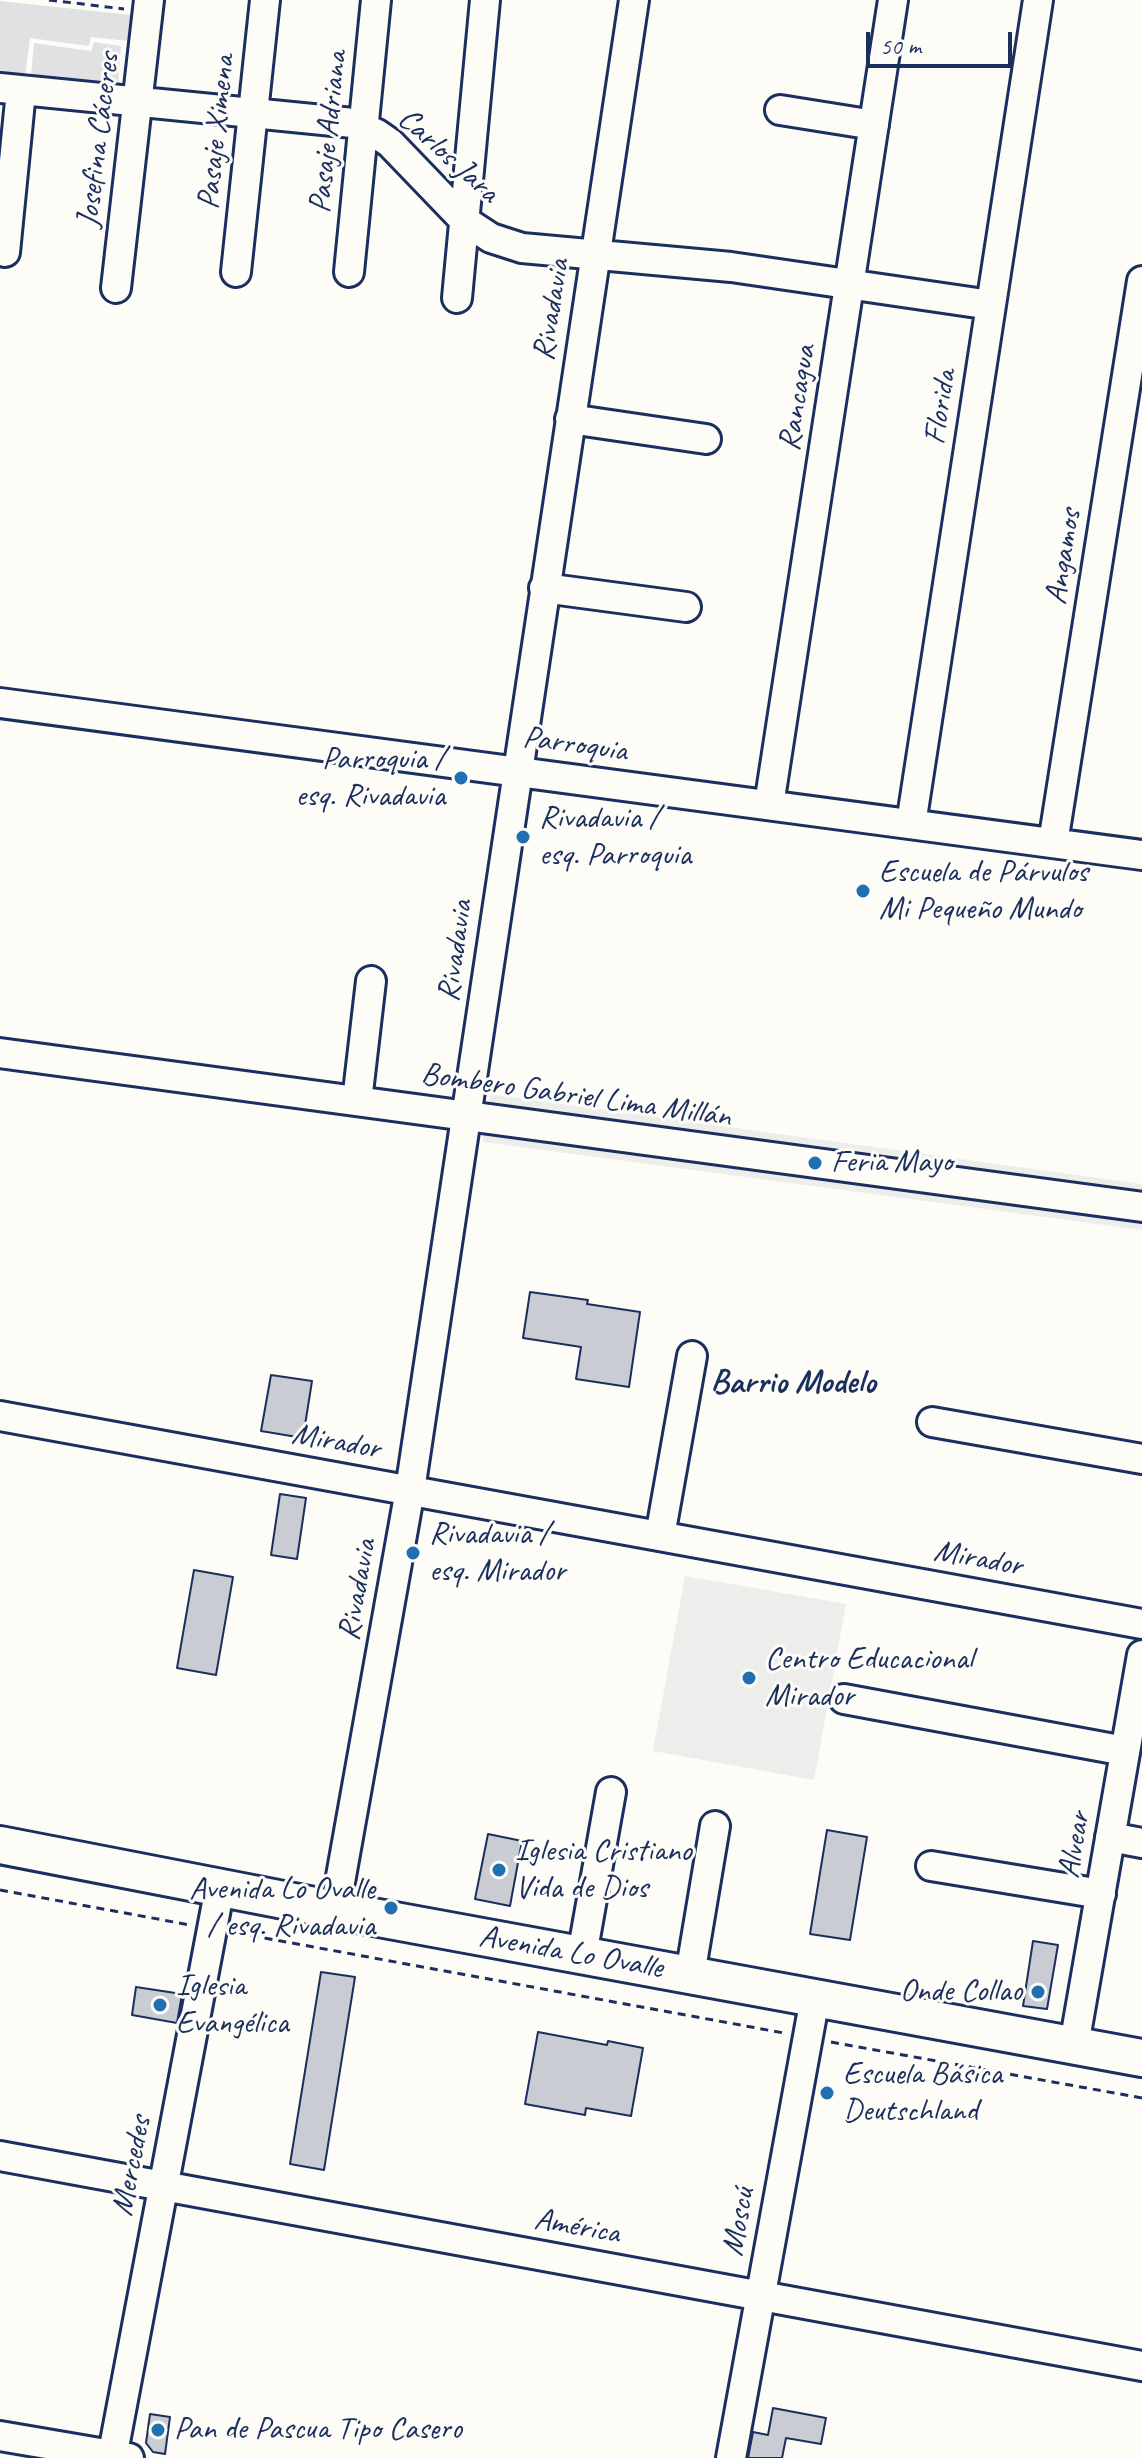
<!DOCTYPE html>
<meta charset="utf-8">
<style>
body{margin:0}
#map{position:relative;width:1142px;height:2458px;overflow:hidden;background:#fdfcf7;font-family:Caveat,sans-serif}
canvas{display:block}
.scale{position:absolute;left:866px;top:32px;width:146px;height:36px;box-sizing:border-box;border:4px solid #1b2f5e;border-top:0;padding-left:10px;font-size:24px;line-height:28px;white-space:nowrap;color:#1b2f5e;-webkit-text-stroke:6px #fdfcf7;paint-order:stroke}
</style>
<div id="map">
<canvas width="1142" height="2458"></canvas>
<div class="scale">50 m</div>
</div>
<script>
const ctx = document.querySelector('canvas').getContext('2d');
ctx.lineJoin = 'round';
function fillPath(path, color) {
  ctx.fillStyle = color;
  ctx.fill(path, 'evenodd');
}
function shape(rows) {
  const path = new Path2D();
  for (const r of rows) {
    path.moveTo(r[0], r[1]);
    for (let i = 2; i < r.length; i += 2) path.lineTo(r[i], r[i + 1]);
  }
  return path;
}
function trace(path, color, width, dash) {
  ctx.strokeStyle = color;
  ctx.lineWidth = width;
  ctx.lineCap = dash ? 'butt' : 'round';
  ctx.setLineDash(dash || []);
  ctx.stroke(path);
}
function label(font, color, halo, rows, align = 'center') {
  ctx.font = font + ' Caveat,sans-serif';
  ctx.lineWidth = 6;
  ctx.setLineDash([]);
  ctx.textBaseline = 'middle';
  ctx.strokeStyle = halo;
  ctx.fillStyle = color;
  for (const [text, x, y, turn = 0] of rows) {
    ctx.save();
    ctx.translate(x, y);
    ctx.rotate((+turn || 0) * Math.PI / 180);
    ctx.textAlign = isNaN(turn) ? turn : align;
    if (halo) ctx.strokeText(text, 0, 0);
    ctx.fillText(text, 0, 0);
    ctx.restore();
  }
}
fillPath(shape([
 [490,1094,1142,1184,1142,1230,483,1142],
 [685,1576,846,1604,814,1780,653,1751]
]), '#edeeec');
fillPath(shape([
 [0,1,141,16,138,42,91,37,89,46,30,38,25,76,0,73],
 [94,42,121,46,118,82,31,75,34,43,91,51]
]), '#e0e1e3');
const building = shape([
 [530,1292,588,1300,587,1304,640,1312,629,1387,576,1379,581,1347,523,1338,530,1292],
 [271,1375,312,1381,303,1438,261,1431,271,1375],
 [280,1494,306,1498,297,1559,271,1555,280,1494],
 [194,1570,233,1577,216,1675,177,1668,194,1570],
 [827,1830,867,1837,850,1940,810,1934,827,1830],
 [488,1834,522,1841,510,1906,475,1899,488,1834],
 [1033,1941,1058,1945,1047,2009,1023,2006,1033,1941],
 [321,1972,355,1977,324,2170,290,2164,321,1972],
 [136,1987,182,1994,177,2023,132,2015,136,1987],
 [538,2032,607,2045,608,2041,643,2048,631,2116,586,2108,585,2115,525,2104,538,2032],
 [773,2408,826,2418,821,2444,786,2438,782,2458,748,2458,753,2432,768,2435,773,2408],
 [150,2414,170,2417,165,2454,153,2452,146,2443,150,2414]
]);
fillPath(building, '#c9ccd3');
trace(building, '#1b2f5e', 2);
const minor = shape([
 [0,88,353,123,377,134,390,143,465,221,491,238,522,248,731,267,991,305],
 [780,110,874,125],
 [5,252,21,91],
 [236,272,265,0],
 [349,272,376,0],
 [116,288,149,0],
 [457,298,485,0],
 [570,419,706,439],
 [544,588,686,607],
 [0,703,1142,855],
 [769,805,893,0],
 [911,824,1038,0],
 [1053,843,1142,281],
 [0,1053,1142,1207],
 [357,1101,371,981],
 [0,1416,1142,1624],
 [932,1422,1142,1459],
 [660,1536,692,1356],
 [844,1699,1125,1751],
 [1110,1837,1142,1843],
 [931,1866,1101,1894],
 [335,1910,410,1490,634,0],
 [582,1955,611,1792],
 [690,1975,715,1826],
 [1074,2045,1142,1655],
 [0,2156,1142,2366],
 [0,2436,129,2458],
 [112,2458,220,1887],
 [731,2458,815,1998]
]);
const major = shape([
 [0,1845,335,1910,1142,2058]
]);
trace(minor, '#1b2f5e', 34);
trace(major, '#1b2f5e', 42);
trace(shape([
 [49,0,124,9],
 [0,1890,190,1925],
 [237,1933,784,2033],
 [831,2042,1142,2098]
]), '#1b2f5e', 3, [8, 6]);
trace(minor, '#fdfcf7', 28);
trace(major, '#fdfcf7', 36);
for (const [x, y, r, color] of [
 [461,778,8,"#1f6fb2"],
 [523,837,8,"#1f6fb2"],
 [863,891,8,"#1f6fb2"],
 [815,1163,8,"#1f6fb2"],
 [413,1553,8,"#1f6fb2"],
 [749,1678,8,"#1f6fb2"],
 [499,1870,8,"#1f6fb2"],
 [391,1908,8,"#1f6fb2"],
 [1038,1992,8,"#1f6fb2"],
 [160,2005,8,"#1f6fb2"],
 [827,2093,8,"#1f6fb2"],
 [158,2430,8,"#1f6fb2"]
]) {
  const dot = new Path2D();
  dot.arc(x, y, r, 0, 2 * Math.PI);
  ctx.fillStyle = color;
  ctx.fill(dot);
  trace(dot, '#fdfcf7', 3);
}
label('32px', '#1b2f5e', '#fdfcf7', [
 ["Pasaje Ximena",217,132,-84],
 ["Pasaje Adriana",329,132,-84],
 ["Josefina Cáceres",99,140,-83],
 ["Carlos Jara",448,156,42],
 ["Rivadavia",552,310,-81],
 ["Rancagua",798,398,-81],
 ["Florida",941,407,-81],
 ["Angamos",1064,557,-81],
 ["Parroquia",575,745,8],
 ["Rivadavia",456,951,-82],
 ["Bombero Gabriel Lima Millán",576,1096,8],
 ["Mirador",336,1442,10],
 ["Mirador",978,1559,10],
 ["Rivadavia",358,1590,-80],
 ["Alvear",1075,1845,-80],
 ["Avenida Lo Ovalle",571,1953,10],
 ["Mercedes",132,2166,-79],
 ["Moscú",739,2222,-80],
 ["América",577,2227,10]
]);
label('32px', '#1b2f5e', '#fdfcf7', [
 ["Parroquia /",445,760,"right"],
 ["esq. Rivadavia",445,797,"right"],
 ["Rivadavia /",539,819],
 ["esq. Parroquia",539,856],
 ["Escuela de Párvulos",879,873],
 ["Mi Pequeño Mundo",879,910],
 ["Feria Mayo",831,1163],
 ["Rivadavia /",429,1535],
 ["esq. Mirador",429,1572],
 ["Centro Educacional",765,1660],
 ["Mirador",765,1697],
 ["Iglesia Cristiano",515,1852],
 ["Vida de Dios",515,1889],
 ["Avenida Lo Ovalle",375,1890,"right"],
 ["/ esq. Rivadavia",375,1927,"right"],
 ["Iglesia",176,1987],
 ["Evangélica",176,2024],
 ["Onde Collao",1022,1992,"right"],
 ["Escuela Básica",843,2075],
 ["Deutschland",843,2112],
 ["Pan de Pascua Tipo Casero",174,2430]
], 'left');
label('bold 34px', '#1b2f5e', '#fdfcf7', [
 ["Barrio Modelo",793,1383]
]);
</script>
